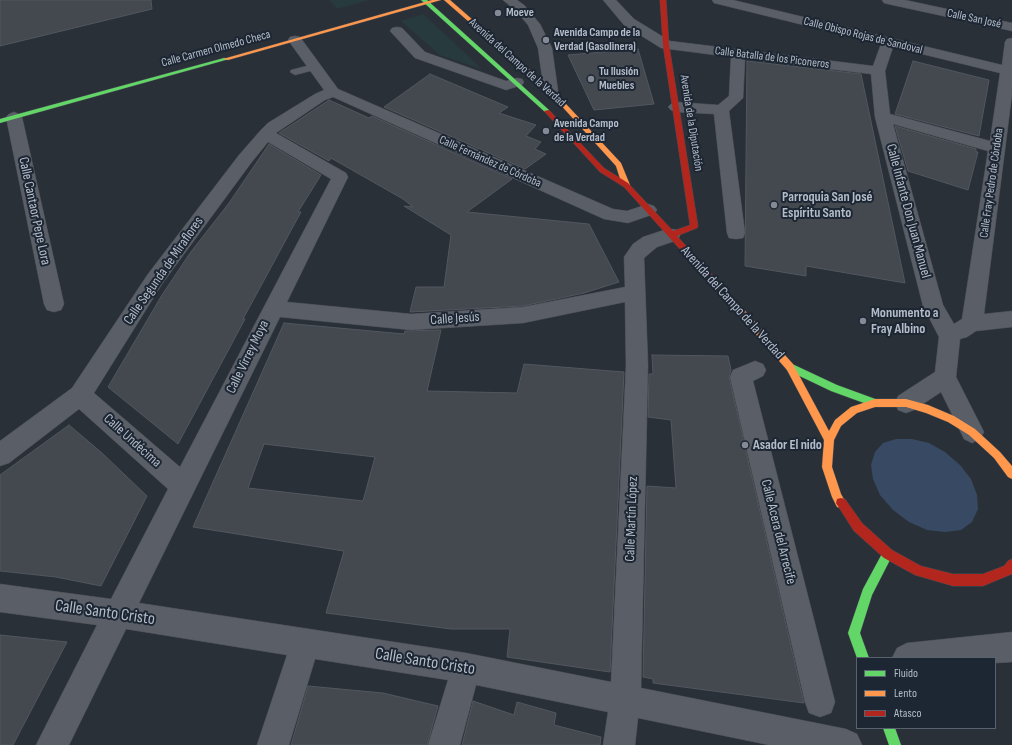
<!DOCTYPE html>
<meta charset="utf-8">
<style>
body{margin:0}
#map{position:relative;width:1012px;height:745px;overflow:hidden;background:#2a3038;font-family:"Sofia Sans Condensed",sans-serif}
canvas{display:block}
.legend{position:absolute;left:856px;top:657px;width:140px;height:72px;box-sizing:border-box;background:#1d2633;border:1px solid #59626f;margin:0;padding:5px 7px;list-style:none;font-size:12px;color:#b4bcc9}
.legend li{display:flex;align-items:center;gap:8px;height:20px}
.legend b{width:20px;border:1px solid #59626f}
</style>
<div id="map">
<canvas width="1012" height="745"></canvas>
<ul class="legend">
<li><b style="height:5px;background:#63d668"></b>Fluido</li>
<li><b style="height:5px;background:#ff974d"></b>Lento</li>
<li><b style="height:5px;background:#b3261e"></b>Atasco</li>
</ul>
</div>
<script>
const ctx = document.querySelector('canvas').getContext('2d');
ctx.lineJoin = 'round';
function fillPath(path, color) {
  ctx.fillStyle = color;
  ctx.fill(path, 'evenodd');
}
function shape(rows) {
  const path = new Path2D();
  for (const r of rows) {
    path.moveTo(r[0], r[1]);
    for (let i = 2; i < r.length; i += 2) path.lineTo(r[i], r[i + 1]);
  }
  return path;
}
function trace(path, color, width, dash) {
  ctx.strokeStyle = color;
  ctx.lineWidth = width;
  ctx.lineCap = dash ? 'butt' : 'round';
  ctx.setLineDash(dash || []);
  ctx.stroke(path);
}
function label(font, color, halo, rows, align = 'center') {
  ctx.font = font + ' "Sofia Sans Condensed",sans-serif';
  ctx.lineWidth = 4;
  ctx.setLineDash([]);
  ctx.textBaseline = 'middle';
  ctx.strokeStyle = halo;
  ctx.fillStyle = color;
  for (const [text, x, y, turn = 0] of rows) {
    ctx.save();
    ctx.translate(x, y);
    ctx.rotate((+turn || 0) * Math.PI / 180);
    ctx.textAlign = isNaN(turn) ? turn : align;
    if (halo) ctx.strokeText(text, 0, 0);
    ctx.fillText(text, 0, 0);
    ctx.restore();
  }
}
fillPath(shape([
 [329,0,369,0,337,9],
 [423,14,482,69,440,55,401,21]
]), '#273a3e');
fillPath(shape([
 [896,439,912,439,929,443,945,452,960,465,971,479,977,495,978,509,972,522,961,530,945,532,927,530,909,522,893,510,880,495,873,479,871,465,875,452,883,443]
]), '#384963');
const building = shape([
 [0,0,151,0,152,9,0,46,0,0],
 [638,49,654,104,594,110,568,55,638,49],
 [747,61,861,74,905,283,806,266,806,276,745,266,747,61],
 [913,61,989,80,979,136,895,114,913,61],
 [430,74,508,107,499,113,536,125,526,136,541,142,535,149,546,154,525,169,384,107,430,74],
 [329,100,369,118,372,116,512,179,467,212,589,224,619,282,584,293,523,306,410,312,416,287,444,287,451,235,404,206,413,207,403,199,331,158,329,161,279,133,329,100],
 [895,126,976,149,976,152,978,152,968,190,908,171,895,126],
 [269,144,321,175,298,212,301,212,243,319,245,319,178,444,108,387,162,295,190,253,229,203,269,144],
 [284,323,404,334,405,331,441,330,427,391,517,393,524,364,624,372,610,672,507,657,510,629,451,629,326,613,344,551,193,527,284,323],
 [264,444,375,457,363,501,248,488,264,444],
 [652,355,728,356,731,370,729,377,804,703,653,683,653,679,643,677,647,486,676,488,671,420,648,417,649,374,653,374,652,355],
 [69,425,102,453,147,496,101,586,56,577,0,571,0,475,69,425],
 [0,635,67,642,13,745,0,745,0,635],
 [308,686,383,693,438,706,427,745,291,745,308,686],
 [473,701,514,715,517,702,556,713,554,725,601,737,600,745,462,745,473,701]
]);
fillPath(building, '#444950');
trace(building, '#52575f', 1);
const lane = shape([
 [314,64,319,67,318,69,295,75,290,72,291,70,314,64]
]);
const street = shape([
 [503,0,517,0,524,5,540,24,552,48,558,91,556,94,551,95,546,94,544,91,538,48,528,25,516,11,503,0],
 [603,0,616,0,634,19,670,41,873,66,881,44,714,3,712,0,733,0,1002,65,1005,42,1007,39,1012,38,1012,94,984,314,1012,311,1012,327,976,331,967,337,960,339,956,377,984,432,980,439,972,443,964,439,941,392,914,410,906,413,898,410,895,403,898,396,935,372,939,337,923,306,875,117,871,74,745,59,743,98,729,111,745,233,743,238,736,239,729,238,727,233,714,114,676,112,671,110,668,107,671,104,676,102,718,105,729,96,731,57,661,48,624,25,603,0],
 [893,47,1000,73,990,141,890,114,885,71,893,47],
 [893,124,988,151,962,319,954,324,943,305,893,124],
 [882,0,905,0,1012,23,1012,31,888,4,884,3,882,0],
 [397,27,402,28,425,52,506,81,517,78,522,79,524,82,522,85,506,90,415,58,390,31,392,28,397,27],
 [295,36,300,37,338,89,613,209,627,211,648,204,654,206,657,210,654,214,628,223,604,219,333,97,325,100,276,133,346,173,348,177,287,302,411,314,523,307,625,287,624,257,633,244,643,237,664,230,671,229,678,230,680,235,678,240,657,247,644,258,648,365,641,688,846,729,857,734,862,745,769,745,638,718,635,745,603,745,608,712,476,685,460,745,428,745,448,680,315,659,289,745,257,745,287,655,126,629,69,745,36,745,97,625,0,612,0,584,111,599,168,489,79,409,9,463,0,466,0,441,72,388,148,274,239,155,260,131,268,123,315,94,324,90,288,40,290,37,295,36],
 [268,142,331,179,180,467,94,393,162,284,251,163,268,142],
 [625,302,626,365,611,682,466,653,139,603,280,317,411,330,523,323,625,302],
 [14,112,19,114,22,117,64,304,61,310,54,312,47,310,44,304,6,117,9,114,14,112],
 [755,361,763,364,766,370,763,376,753,381,835,702,831,713,820,717,809,713,805,702,730,377,733,370,755,361],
 [1012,632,1012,662,995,663,995,658,892,658,897,648,907,643,1012,632]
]);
const fast = shape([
 [421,0,427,0,549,110,549,112,545,112,421,0],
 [224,58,229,59,0,123,0,119,224,58],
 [790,363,837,385,878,400,880,403,878,406,875,407,831,391,787,370,786,367,787,364,790,363],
 [888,549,892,550,893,554,872,595,860,633,869,658,857,658,848,633,863,589,884,550,888,549],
 [883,728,895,728,901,745,889,745,883,728]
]);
const slow = shape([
 [432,0,441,0,228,60,223,59,432,0],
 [444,0,450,0,553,90,621,163,630,185,628,187,626,187,622,185,616,166,549,92,444,0],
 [735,302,738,303,793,364,829,431,835,420,851,407,875,399,906,399,928,405,954,416,975,429,1000,452,1012,466,1012,479,1008,477,994,458,969,435,948,422,926,413,906,407,875,407,857,413,841,426,834,440,832,467,841,494,846,503,845,507,841,508,837,507,832,497,822,467,824,440,787,370,732,307,731,305,735,302]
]);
const jam = shape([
 [660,0,666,0,669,45,698,226,697,228,677,236,738,303,739,305,735,308,732,307,624,187,600,172,544,111,549,110,604,168,628,183,673,231,690,225,663,45,660,0],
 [841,498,845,499,862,523,892,550,921,566,953,574,983,574,1004,566,1008,561,1012,559,1012,574,983,586,953,586,915,575,884,558,854,531,836,503,837,499,841,498]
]);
trace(lane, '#484c53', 1);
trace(street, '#484c53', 1);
trace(fast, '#484c53', 1);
trace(slow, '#484c53', 1);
trace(jam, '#484c53', 1);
fillPath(lane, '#5a5e66');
fillPath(street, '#5a5e66');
fillPath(fast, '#63d668');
fillPath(slow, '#ff974d');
fillPath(jam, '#b3261e');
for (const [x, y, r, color] of [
 [498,13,4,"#848b96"],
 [546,40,4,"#848b96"],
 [591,79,4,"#848b96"],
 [546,131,4,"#848b96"],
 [774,205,4,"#848b96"],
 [863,321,4,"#848b96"],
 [745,445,4,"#848b96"]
]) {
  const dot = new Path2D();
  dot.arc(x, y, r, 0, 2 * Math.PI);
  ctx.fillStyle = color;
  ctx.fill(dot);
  trace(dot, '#1d2633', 1.5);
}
label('bold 12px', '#b4bcc9', '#1d2633', [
 ["Moeve",506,13],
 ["Avenida Campo de la",554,33],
 ["Verdad (Gasolinera)",554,47],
 ["Tu Ilusión",599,72],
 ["Muebles",599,86],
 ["Avenida Campo",554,124],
 ["de la Verdad",554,138]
], 'left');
label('12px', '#b4bcc9', '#1d2633', [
 ["Calle San José",974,19,12],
 ["Calle Obispo Rojas de Sandoval",863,36,14],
 ["Calle Carmen Olmedo Checa",216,49,-15],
 ["Calle Batalla de los Piconeros",772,58,7],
 ["Avenida del Campo de la Verdad",517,63,42],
 ["Avenida de la Diputación",691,123,81],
 ["Calle Fernández de Córdoba",490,162,24],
 ["Calle Fray Pedro de Córdoba",992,183,-82]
]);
label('bold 14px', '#b4bcc9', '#1d2633', [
 ["Parroquia San José",782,197],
 ["Espíritu Santo",782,213],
 ["Monumento a",871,313],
 ["Fray Albino",871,329],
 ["Asador El nido",753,445]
], 'left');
label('14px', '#b4bcc9', '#1d2633', [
 ["Calle Cantaor Pepe Lora",34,211,78],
 ["Calle Infante Don Juan Manuel",908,211,75],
 ["Calle Segunda de Miraflores",164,271,-55],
 ["Avenida del Campo de la Verdad",732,303,48],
 ["Calle Jesús",455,319,-4],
 ["Calle Virrey Moya",248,357,-64],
 ["Calle Undécima",132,441,42],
 ["Calle Martín López",632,519,-88],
 ["Calle Acera del Arrecife",778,532,76]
]);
label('17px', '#b4bcc9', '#1d2633', [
 ["Calle Santo Cristo",105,613,8],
 ["Calle Santo Cristo",425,662,9]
]);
</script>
